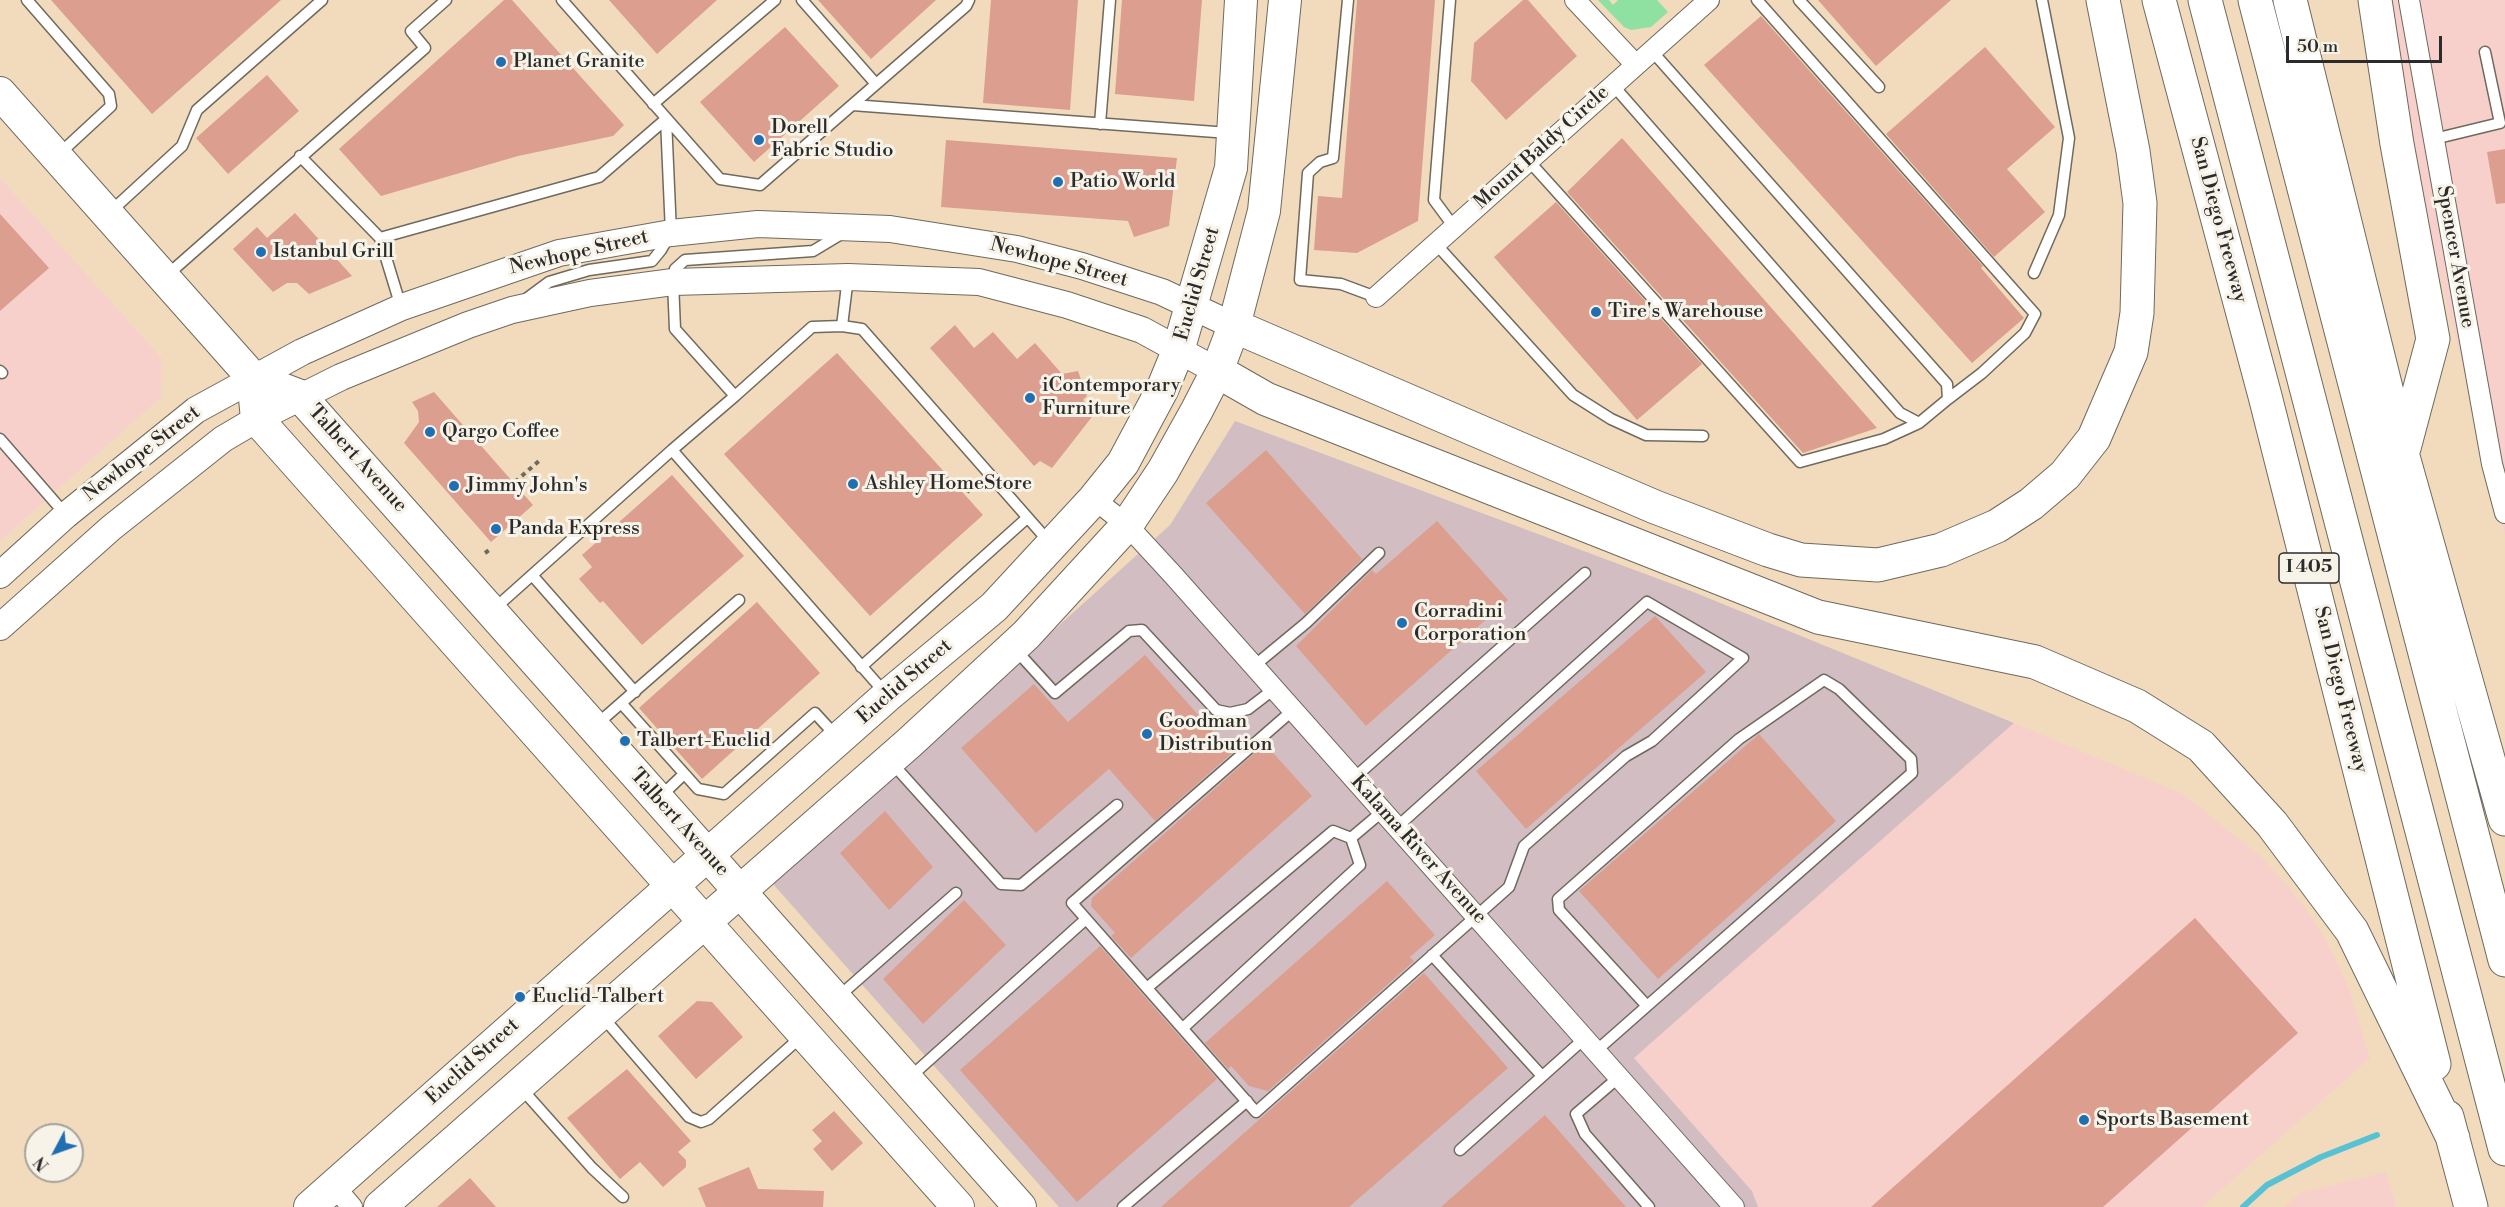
<!DOCTYPE html>
<style>
body{margin:0}
#map{position:relative;width:2505px;height:1207px;overflow:hidden;background:#f1dbbc;font-family:"Libre Bodoni",serif}
canvas{display:block}
.north{position:absolute;left:24px;top:1123px;width:60px;height:60px;box-sizing:border-box;background:#f7f3e8;border:2px solid #a5a39c;border-radius:50%;rotate:229deg;font-size:16px;font-weight:700;line-height:24px;text-align:center;color:#2b2b2b}
.north::after{content:'';display:block;margin:auto;width:21px;height:27px;background:#1f6fb2;clip-path:polygon(50% 0,100% 100%,50% 72%,0 100%)}
.scale{position:absolute;left:2286px;top:36px;width:156px;height:27px;box-sizing:border-box;border:3px solid #2b2b2b;border-top:0;padding-left:8px;font-size:18px;line-height:21px;white-space:nowrap;color:#2b2b2b;-webkit-text-stroke:4px #f7f3e8;paint-order:stroke}
</style>
<div id="map">
<canvas width="2505" height="1207"></canvas>
<div class="north">N</div>
<div class="scale">50 m</div>
</div>
<script>
const ctx = document.querySelector('canvas').getContext('2d');
ctx.lineJoin = 'round';
function fillPath(path, color) {
  ctx.fillStyle = color;
  ctx.fill(path, 'evenodd');
}
function shape(rows) {
  const path = new Path2D();
  for (const r of rows) {
    path.moveTo(r[0], r[1]);
    for (let i = 2; i < r.length; i += 2) path.lineTo(r[i], r[i + 1]);
  }
  return path;
}
function trace(path, color, width, dash) {
  ctx.strokeStyle = color;
  ctx.lineWidth = width;
  ctx.lineCap = dash ? 'butt' : 'round';
  ctx.setLineDash(dash || []);
  ctx.stroke(path);
}
function label(font, color, halo, rows, align = 'center') {
  ctx.font = font + ' "Libre Bodoni",serif';
  ctx.lineWidth = 6;
  ctx.setLineDash([]);
  ctx.textBaseline = 'middle';
  ctx.strokeStyle = halo;
  ctx.fillStyle = color;
  for (const [text, x, y, turn = 0] of rows) {
    ctx.save();
    ctx.translate(x, y);
    ctx.rotate((+turn || 0) * Math.PI / 180);
    ctx.textAlign = isNaN(turn) ? turn : align;
    if (halo) ctx.strokeText(text, 0, 0);
    ctx.fillText(text, 0, 0);
    ctx.restore();
  }
}
fillPath(shape([
 [2371,0,2505,0,2505,535],
 [0,178,162,359,161,397,0,541],
 [2014,723,2183,794,2260,856,2288,886,2315,922,2334,955,2349,989,2370,1058,2202,1207,1758,1207,1752,1191,1634,1058],
 [2386,1172,2396,1207,2285,1207,2300,1193]
]), '#f7d0cb');
fillPath(shape([
 [1235,421,1691,591,2014,723,1634,1058,1752,1191,1758,1207,1059,1207,773,884,1170,525]
]), '#d2bec2');
fillPath(shape([
 [1598,0,1609,0,1613,5,1618,0,1657,0,1668,12,1651,27,1631,30,1624,27]
]), '#8ee1a1');
trace(shape([
 [2243,1207,2267,1185,2321,1157,2377,1135]
]), '#58c2d4', 6);
fillPath(shape([
 [51,0,281,0,152,114],
 [504,0,512,0,624,125,613,136,518,156,381,196,339,149],
 [609,0,717,0,657,54],
 [818,0,936,0,871,59],
 [991,0,1078,0,1070,110,983,103],
 [1122,0,1202,0,1194,101,1115,94],
 [1357,0,1435,0,1418,221,1357,253,1314,250,1318,196,1342,198],
 [1523,0,1528,0,1577,56,1506,120,1471,81,1474,43],
 [1818,0,1951,0,1876,66],
 [1761,16,1983,266,1981,268,2024,318,1972,363,1704,65],
 [785,27,839,86,754,162,700,102],
 [1985,47,2055,127,2007,169,2045,212,1994,257,1886,134],
 [267,75,299,111,228,174,196,138],
 [1622,138,1877,428,1803,453,1567,192],
 [946,140,1177,158,1169,226,1134,237,1128,221,941,207],
 [2505,149,2505,203,2496,204,2487,152],
 [1556,202,1702,364,1637,420,1494,257],
 [295,213,352,276,309,294,297,283,287,283,273,292,233,249,257,227,267,238],
 [0,214,49,268,0,311],
 [955,325,974,348,993,332,1017,359,1035,343,1062,374,1078,371,1087,396,1083,400,1095,413,1052,468,1040,461,1034,466,930,348],
 [837,353,983,515,870,616,724,454],
 [434,392,533,505,491,542,404,443,419,422,418,411,412,402],
 [1266,450,1362,559,1305,614,1206,503],
 [672,475,744,556,642,645,603,601,600,603,579,579,592,567,582,555],
 [1437,521,1508,600,1366,726,1296,646,1372,570,1376,574],
 [757,602,820,673,702,779,639,708],
 [1655,616,1706,672,1526,829,1476,771],
 [1145,655,1232,753,1155,821,1109,769,1036,833,961,748,1034,684,1068,722],
 [1759,734,1836,821,1658,979,1579,891],
 [1265,744,1312,796,1131,958,1111,936,1115,933,1091,906,1092,898],
 [885,811,933,867,889,910,840,853],
 [1387,881,1435,935,1410,957,1414,961,1268,1091,1249,1086,1231,1066,1228,1069,1205,1043],
 [964,900,1006,945,923,1024,883,979],
 [2195,918,2298,1033,2103,1207,1871,1207],
 [1100,946,1217,1079,1077,1202,960,1070],
 [1424,973,1508,1068,1349,1207,1161,1207],
 [697,1001,712,1002,743,1037,696,1079,658,1036],
 [627,1069,691,1141,678,1152,686,1160,686,1167,663,1187,640,1162,620,1179,567,1118],
 [834,1111,863,1143,832,1171,813,1149,822,1141,812,1130],
 [1545,1115,1626,1207,1441,1207],
 [749,1167,758,1189,824,1191,823,1207,706,1207,698,1188],
 [470,1178,496,1207,437,1207]
]), '#dc9e8e');
const service = shape([
 [27,0,109,94,111,106,58,155],
 [562,0,720,179,760,185,966,6,969,0],
 [802,0,876,84],
 [1348,0,1333,158,1320,162,1308,173,1300,280,1341,284,1376,297],
 [1450,0,1434,200,1454,227],
 [1757,0,2035,314,2025,333,1982,373,1948,399],
 [1799,0,1879,87],
 [1612,84,1900,413,1919,423,1948,399,1947,384,1651,50],
 [653,104,775,0],
 [852,105,1229,133],
 [1100,124,1110,0],
 [2434,139,2500,123,2485,52],
 [300,156,380,238,401,307],
 [1528,160,1800,462,1884,439,1919,423],
 [109,213,182,146,197,110,322,0],
 [843,233,813,251,685,260,675,269,673,282,675,329,735,396,812,327,842,326,862,329,1050,543],
 [380,238,599,177,666,119],
 [1435,243,1573,395,1611,419,1646,435,1703,436],
 [2034,273,2059,215,2069,138,2042,0],
 [165,277,425,48,411,31,446,0],
 [526,299,549,282,589,270,652,261,661,250,671,233,666,119],
 [842,326,848,277],
 [0,371,2,373],
 [0,439,66,515],
 [672,450,735,396],
 [532,575,635,692],
 [494,609,672,450,886,694],
 [1014,648,1055,693,1129,631,1142,630,1216,710,1230,713,1248,709,1274,689],
 [1254,666,1306,623,1379,553],
 [861,667,1027,518],
 [622,704,698,789,724,794,815,713,836,736],
 [1293,710,1072,903,1256,1112,1509,887,1524,846,1626,756,1652,741,1743,658,1647,602,1397,827],
 [596,725,739,600],
 [891,762,1001,884,1021,885,1117,805],
 [1354,778,1585,573],
 [659,798,684,774],
 [1351,838,1383,811],
 [1432,955,1542,1076],
 [1148,987,1333,831,1351,838,1360,865,1183,1028],
 [837,998,956,893],
 [601,1015,689,1117,701,1122,709,1119,802,1036],
 [1596,1051,1647,1006,1912,773,1911,759,1839,689,1824,680,1739,739,1558,899,1559,910,1647,1006],
 [1619,1077,1576,1114,1585,1134,1649,1207],
 [908,1079,1086,919],
 [521,1088,592,1168,623,1197],
 [1460,1150,1585,1038],
 [1123,1207,1247,1101]
]);
const minor = shape([
 [1575,0,1635,64],
 [2409,0,2492,464,2505,513],
 [1376,297,1709,0],
 [1094,499,1127,525,1174,576,1734,1207],
 [334,1186,352,1207]
]);
const tertiary = shape([
 [0,575,66,515,196,410,302,352,402,307,559,253,671,233,758,224,890,229,1017,249,1082,266,1162,292,1234,326],
 [0,627,111,528,223,439,257,419,341,377,468,325,512,310,590,293,673,282,848,277,979,282,1067,305,1142,330,1217,371]
]);
const primary = shape([
 [0,93,253,378,300,396,1020,1207],
 [253,378,257,419,958,1207],
 [310,1207,887,696,994,607,1094,499,1123,463,1162,390,1178,351,1231,168,1241,0],
 [380,1207,909,743,1026,635,1127,525,1163,471,1197,410,1217,371,1234,326,1264,211,1285,0]
]);
const motorway = shape([
 [2159,0,2265,396,2434,1064],
 [2205,0,2505,1149],
 [2255,0,2505,960],
 [2290,0,2402,453,2505,819],
 [2375,0,2397,144,2433,339,2404,448],
 [1234,326,1655,507,1768,550,1801,560,1878,565,1941,550,1997,526,2031,504,2065,475,2094,438,2131,352,2137,313,2140,203,2133,151,2103,0],
 [1217,371,1266,399,1818,617,2035,662,2137,706,2201,746,2272,824,2352,931,2453,1138],
 [2447,1117,2471,1207]
]);
trace(service, '#70695e', 13);
trace(minor, '#70695e', 22);
trace(tertiary, '#70695e', 28);
trace(primary, '#70695e', 34);
trace(motorway, '#70695e', 35);
trace(shape([
 [515,482,540,460],
 [967,492,978,483],
 [485,553,492,548]
]), '#70695e', 4, [4.5, 4.5]);
trace(service, '#fff', 10);
trace(minor, '#fff', 20);
trace(tertiary, '#fff', 26);
trace(primary, '#fff', 32);
trace(motorway, '#fff', 33);
for (const [x, y, r, color] of [
 [501,62,6,"#1f6fb2"],
 [759,140,6,"#1f6fb2"],
 [1058,182,6,"#1f6fb2"],
 [261,252,6,"#1f6fb2"],
 [1596,312,6,"#1f6fb2"],
 [1030,398,6,"#1f6fb2"],
 [430,432,6,"#1f6fb2"],
 [853,484,6,"#1f6fb2"],
 [454,486,6,"#1f6fb2"],
 [496,529,6,"#1f6fb2"],
 [1402,623,6,"#1f6fb2"],
 [1147,734,6,"#1f6fb2"],
 [625,741,6,"#1f6fb2"],
 [520,997,6,"#1f6fb2"],
 [2084,1120,6,"#1f6fb2"]
]) {
  const dot = new Path2D();
  dot.arc(x, y, r, 0, 2 * Math.PI);
  ctx.fillStyle = color;
  ctx.fill(dot);
  trace(dot, '#f7f3e8', 2);
}
for (const [x, y, w] of [
 [2309,568,60]
]) {
  const box = new Path2D();
  box.roundRect(x - w / 2, y - 15, w, 30, 4.5);
  ctx.fillStyle = '#f7f3e8';
  ctx.fill(box);
  trace(box, '#2b2b2b', 1.5);
}
label('bold 18px', '#2b2b2b', null, [
 ["I 405",2309,568]
]);
label('20px', '#2b2b2b', '#f7f3e8', [
 ["Planet Granite",513,62],
 ["Dorell",771,128],
 ["Fabric Studio",771,151],
 ["Patio World",1070,182],
 ["Istanbul Grill",273,252],
 ["Tire's Warehouse",1608,312],
 ["iContemporary",1042,386],
 ["Furniture",1042,409],
 ["Qargo Coffee",442,432],
 ["Ashley HomeStore",865,484],
 ["Jimmy John's",466,486],
 ["Panda Express",508,529],
 ["Corradini",1414,612],
 ["Corporation",1414,635],
 ["Goodman",1159,722],
 ["Distribution",1159,745],
 ["Talbert-Euclid",637,741],
 ["Euclid-Talbert",532,997],
 ["Sports Basement",2096,1120]
], 'left');
label('20px', '#2b2b2b', '#f7f3e8', [
 ["Mount Baldy Circle",1542,148,-42],
 ["San Diego Freeway",2218,220,75],
 ["Newhope Street",579,253,-13],
 ["Spencer Avenue",2455,257,80],
 ["Newhope Street",1059,263,15],
 ["Euclid Street",1198,284,-74],
 ["Newhope Street",142,454,-38],
 ["Talbert Avenue",357,459,48],
 ["Euclid Street",905,682,-41],
 ["San Diego Freeway",2340,690,76],
 ["Talbert Avenue",679,823,48],
 ["Kalama River Avenue",1418,850,48],
 ["Euclid Street",473,1062,-42]
]);
</script>
